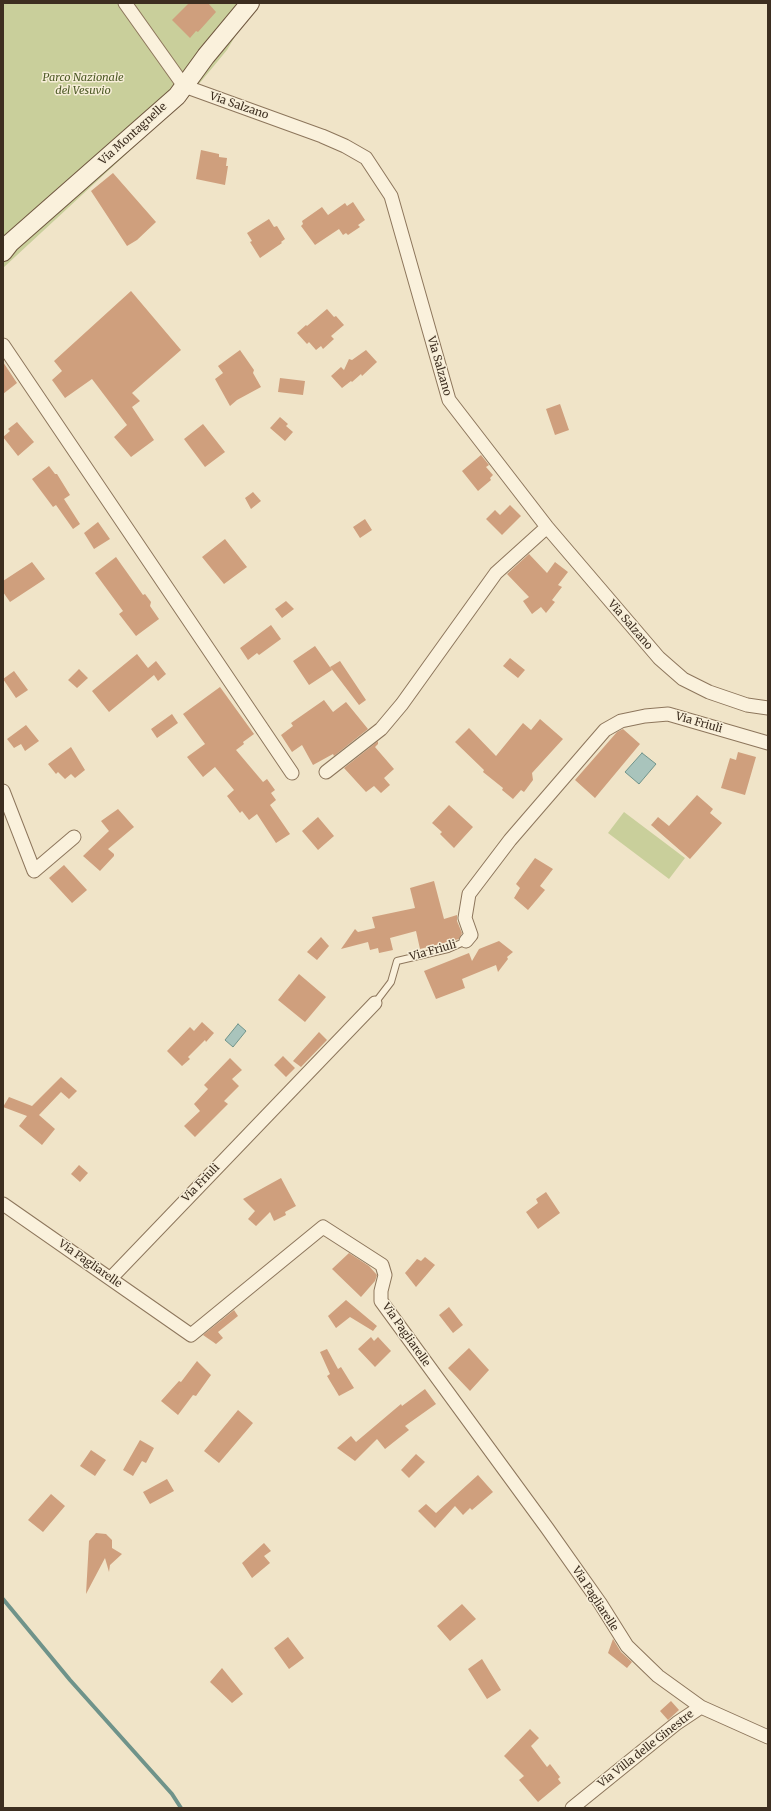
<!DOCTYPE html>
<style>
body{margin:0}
#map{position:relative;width:771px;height:1811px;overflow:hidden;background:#f0e4c8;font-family:Merriweather,serif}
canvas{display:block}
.frame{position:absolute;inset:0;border:4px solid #3d2e20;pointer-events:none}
</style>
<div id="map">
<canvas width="771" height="1811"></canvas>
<div class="frame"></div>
</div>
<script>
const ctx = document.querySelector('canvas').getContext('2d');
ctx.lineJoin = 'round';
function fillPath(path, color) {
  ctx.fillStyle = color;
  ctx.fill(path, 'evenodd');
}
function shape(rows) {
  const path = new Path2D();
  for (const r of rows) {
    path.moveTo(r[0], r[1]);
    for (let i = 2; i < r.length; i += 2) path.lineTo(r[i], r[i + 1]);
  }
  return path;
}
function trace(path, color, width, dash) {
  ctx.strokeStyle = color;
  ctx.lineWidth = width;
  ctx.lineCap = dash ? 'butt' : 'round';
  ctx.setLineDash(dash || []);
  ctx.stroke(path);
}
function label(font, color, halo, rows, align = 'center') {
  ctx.font = font + ' Merriweather,serif';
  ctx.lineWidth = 3;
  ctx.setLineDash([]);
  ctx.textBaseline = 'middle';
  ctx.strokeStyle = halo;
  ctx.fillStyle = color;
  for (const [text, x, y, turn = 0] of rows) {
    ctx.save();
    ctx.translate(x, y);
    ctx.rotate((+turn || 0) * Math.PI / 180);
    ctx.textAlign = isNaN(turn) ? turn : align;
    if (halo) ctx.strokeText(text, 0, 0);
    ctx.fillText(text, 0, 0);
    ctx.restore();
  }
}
fillPath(shape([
 [3,3,255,3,227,50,189,96,3,268],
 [624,812,685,858,669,879,608,833]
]), '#c9cf9b');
const water = shape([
 [642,753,656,764,639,784,625,772,642,753],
 [238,1024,246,1031,233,1047,225,1040,238,1024]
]);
fillPath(water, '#a9c4bc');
trace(water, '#6f938a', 1);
trace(shape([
 [3,1599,70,1680,172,1794,181,1808]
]), '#6f938a', 4);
fillPath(shape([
 [189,3,208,3,216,12,198,32,196,31,190,38,172,20],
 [201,150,219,154,219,157,227,158,226,166,228,166,225,185,196,179],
 [113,173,156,222,137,240,127,246,91,191],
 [353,202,365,220,358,225,360,227,348,235,346,233,343,235,339,229,315,245,301,226,303,224,302,221,322,207,328,215,345,203,347,206],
 [269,219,274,227,277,226,285,239,281,242,282,243,260,258,250,242,252,241,247,233],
 [131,291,181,350,132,393,140,401,132,407,154,440,131,457,114,437,127,425,92,379,65,398,52,380,62,371,54,361],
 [327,309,334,317,336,316,344,325,331,336,334,339,323,349,321,346,316,350,309,342,307,344,297,333,306,325,307,326],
 [240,350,254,370,253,373,261,387,237,400,230,406,215,379,223,373,218,366],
 [366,350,377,362,362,376,361,374,352,382,351,381,342,388,331,376,341,367,344,370,349,359,352,360],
 [3,362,17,383,3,394],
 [280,378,305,381,303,395,278,392],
 [560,404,569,430,555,435,546,409],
 [280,417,288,424,286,426,293,432,285,441,270,428],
 [17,422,34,442,18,456,3,437,10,431,8,429],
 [203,424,225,452,205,467,184,439],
 [481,455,489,465,486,467,493,475,490,478,491,480,478,491,462,471],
 [49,466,55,474,57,474,70,495,64,499,80,524,73,529,56,505,53,507,32,479],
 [253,492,261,501,251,509,245,498],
 [510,505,521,516,502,535,486,519,495,510,500,515],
 [365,519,372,530,360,538,353,527],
 [98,522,110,539,94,549,84,533],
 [225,539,247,567,224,584,202,557],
 [529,554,547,573,555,562,568,572,558,585,562,587,552,600,555,602,546,613,541,607,532,614,523,601,529,597,507,574],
 [116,557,143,595,145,594,151,602,150,606,159,619,136,636,119,614,123,611,95,573],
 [32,562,45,579,10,602,3,592,3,581],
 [286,601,294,609,282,618,275,609],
 [271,625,281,639,259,655,257,653,248,660,240,648],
 [315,646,332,670,309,685,293,661],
 [137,654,148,668,156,661,166,674,158,681,154,675,109,712,92,691],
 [510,658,525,670,518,678,503,666],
 [340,661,366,700,359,705,330,667],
 [79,669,88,678,77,688,68,680],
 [14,671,28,690,16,698,3,679],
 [220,687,254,734,243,742,244,744,236,750,263,782,267,779,275,790,271,793,276,800,270,805,290,834,276,843,257,814,249,820,242,811,240,813,227,796,234,790,215,767,203,777,187,757,205,744,183,714],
 [324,700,333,712,346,702,368,729,334,756,333,754,313,765,302,745,292,752,281,735,293,726,291,723],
 [172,714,178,723,157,738,151,729],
 [540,719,563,739,532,773,533,780,524,792,521,790,513,799,502,790,503,788,483,772,484,770,455,742,469,728,496,756,523,723,531,730],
 [26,725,39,741,25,751,21,744,14,748,7,739],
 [623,729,640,744,595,798,575,780,617,732],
 [378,741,378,744,375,747,394,769,384,778,390,785,381,793,374,786,366,792,344,768],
 [71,747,85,770,75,778,71,774,65,779,58,772,56,774,48,764],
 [738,752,756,757,745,795,721,788,730,758,736,760],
 [697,795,713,809,710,813,722,823,690,859,651,825,658,817,669,826],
 [449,805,473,827,454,848,440,834,442,832,432,823],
 [118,809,134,827,108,849,114,854,114,856,100,871,83,856,109,831,101,821],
 [318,817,334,836,318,850,302,831],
 [535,858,553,869,540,886,545,890,528,910,514,898,520,888,516,884],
 [64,865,87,890,72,903,49,878],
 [434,881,444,919,457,915,457,921,462,933,459,939,420,949,416,931,390,938,393,950,379,953,378,948,370,950,368,942,341,949,355,929,358,932,375,928,372,917,415,908,410,888],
 [321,937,329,946,317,960,307,952],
 [499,941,513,952,507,957,508,959,498,972,496,965,462,979,465,988,436,999,424,971,469,953,472,961,479,949],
 [299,974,326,997,305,1022,278,1000],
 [202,1022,214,1033,206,1042,205,1040,188,1057,190,1059,182,1066,167,1051,190,1027,194,1031],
 [319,1032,327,1040,301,1067,293,1061],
 [283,1056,295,1068,286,1077,274,1065],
 [230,1058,242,1070,232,1079,239,1086,224,1101,228,1104,195,1137,184,1126,200,1111,194,1104,208,1089,204,1085],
 [61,1077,77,1091,69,1099,61,1092,39,1115,55,1129,42,1145,19,1126,27,1116,3,1107,9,1097,32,1106],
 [79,1165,88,1173,80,1182,71,1174],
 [281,1178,296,1206,285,1212,286,1215,274,1221,270,1212,256,1226,248,1219,255,1211,243,1199],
 [546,1192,560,1213,538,1229,526,1212,538,1203,536,1199],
 [349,1253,369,1266,377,1275,375,1281,361,1297,332,1269],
 [425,1257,435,1265,416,1287,405,1273,417,1259,421,1261],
 [346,1300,377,1326,373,1331,350,1317,336,1328,328,1316],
 [449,1307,463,1325,453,1333,439,1315],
 [234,1310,238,1316,218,1332,223,1338,216,1344,203,1335],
 [371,1337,374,1341,378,1337,391,1351,375,1367,358,1349],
 [469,1348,489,1370,470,1391,448,1368],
 [327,1349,338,1369,341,1367,354,1388,339,1396,327,1376,330,1374,320,1352],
 [197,1361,211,1375,196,1396,193,1395,178,1415,161,1401,179,1381,181,1382],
 [425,1389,436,1404,405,1426,409,1430,385,1449,377,1439,355,1461,337,1448,351,1436,356,1442,401,1404,402,1406],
 [238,1410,253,1423,219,1463,204,1451],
 [140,1440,154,1448,146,1463,142,1461,133,1476,123,1470],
 [91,1450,106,1460,95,1476,80,1466],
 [416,1454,425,1462,409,1478,401,1470],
 [478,1475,493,1492,472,1510,470,1508,463,1515,455,1506,435,1528,418,1511,426,1504,436,1513],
 [167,1479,174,1491,150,1504,143,1492],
 [51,1494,65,1506,43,1532,28,1520],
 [96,1533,106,1534,112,1540,112,1548,122,1554,110,1565,109,1572,105,1558,86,1594,89,1541],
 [264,1543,271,1551,264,1556,270,1563,252,1578,242,1563],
 [462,1604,476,1619,450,1641,437,1626],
 [288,1637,304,1658,289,1669,274,1648],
 [613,1639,621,1652,632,1662,627,1668,608,1653],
 [482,1659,501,1690,487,1699,468,1669],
 [222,1668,243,1694,232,1703,210,1682],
 [671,1701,679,1710,668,1720,660,1711],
 [530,1729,539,1738,531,1746,547,1767,550,1764,560,1777,558,1779,561,1783,538,1802,519,1780,524,1776,504,1756]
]), '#cf9f7d');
const lane = shape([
 [375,1003,391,982,397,961,448,949,466,941]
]);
const street = shape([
 [125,3,184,86,322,136,345,146,366,158,391,196,449,400,547,527,659,658,683,679,709,692,747,705,768,708],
 [3,345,292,773],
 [326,772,381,729,402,704,496,573,547,527],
 [3,791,34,871,74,837],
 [466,941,471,935,465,918,469,894,510,840,605,730,621,721,645,716,668,714,768,743],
 [3,1204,191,1335,323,1227,382,1265,385,1275,381,1291,381,1301,547,1528,600,1603,627,1646,658,1676,701,1707,768,1737],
 [111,1278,375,1003],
 [572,1808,677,1723,701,1707]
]);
const secondary = shape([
 [3,252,10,243,177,96,206,56,250,3]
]);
trace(lane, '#8d765c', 8);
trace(street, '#8d765c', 15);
trace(secondary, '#6f573f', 20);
trace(lane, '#faf1dc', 6);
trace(street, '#faf1dc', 13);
trace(secondary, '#faf1dc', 18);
label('italic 11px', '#4d5a26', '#f7eed8', [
 ["Parco Nazionale",83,78],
 ["del Vesuvio",83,91]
]);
label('11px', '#3d2e20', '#f7eed8', [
 ["Via Salzano",239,106,19],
 ["Via Montagnelle",133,134,-42],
 ["Via Salzano",439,366,74],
 ["Via Salzano",630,625,49],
 ["Via Friuli",699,723,16],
 ["Via Friuli",433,951,-16],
 ["Via Friuli",201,1183,-46],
 ["Via Pagliarelle",90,1264,35],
 ["Via Pagliarelle",406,1335,55],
 ["Via Pagliarelle",595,1599,57],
 ["Via Villa delle Ginestre",646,1749,-38]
]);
</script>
